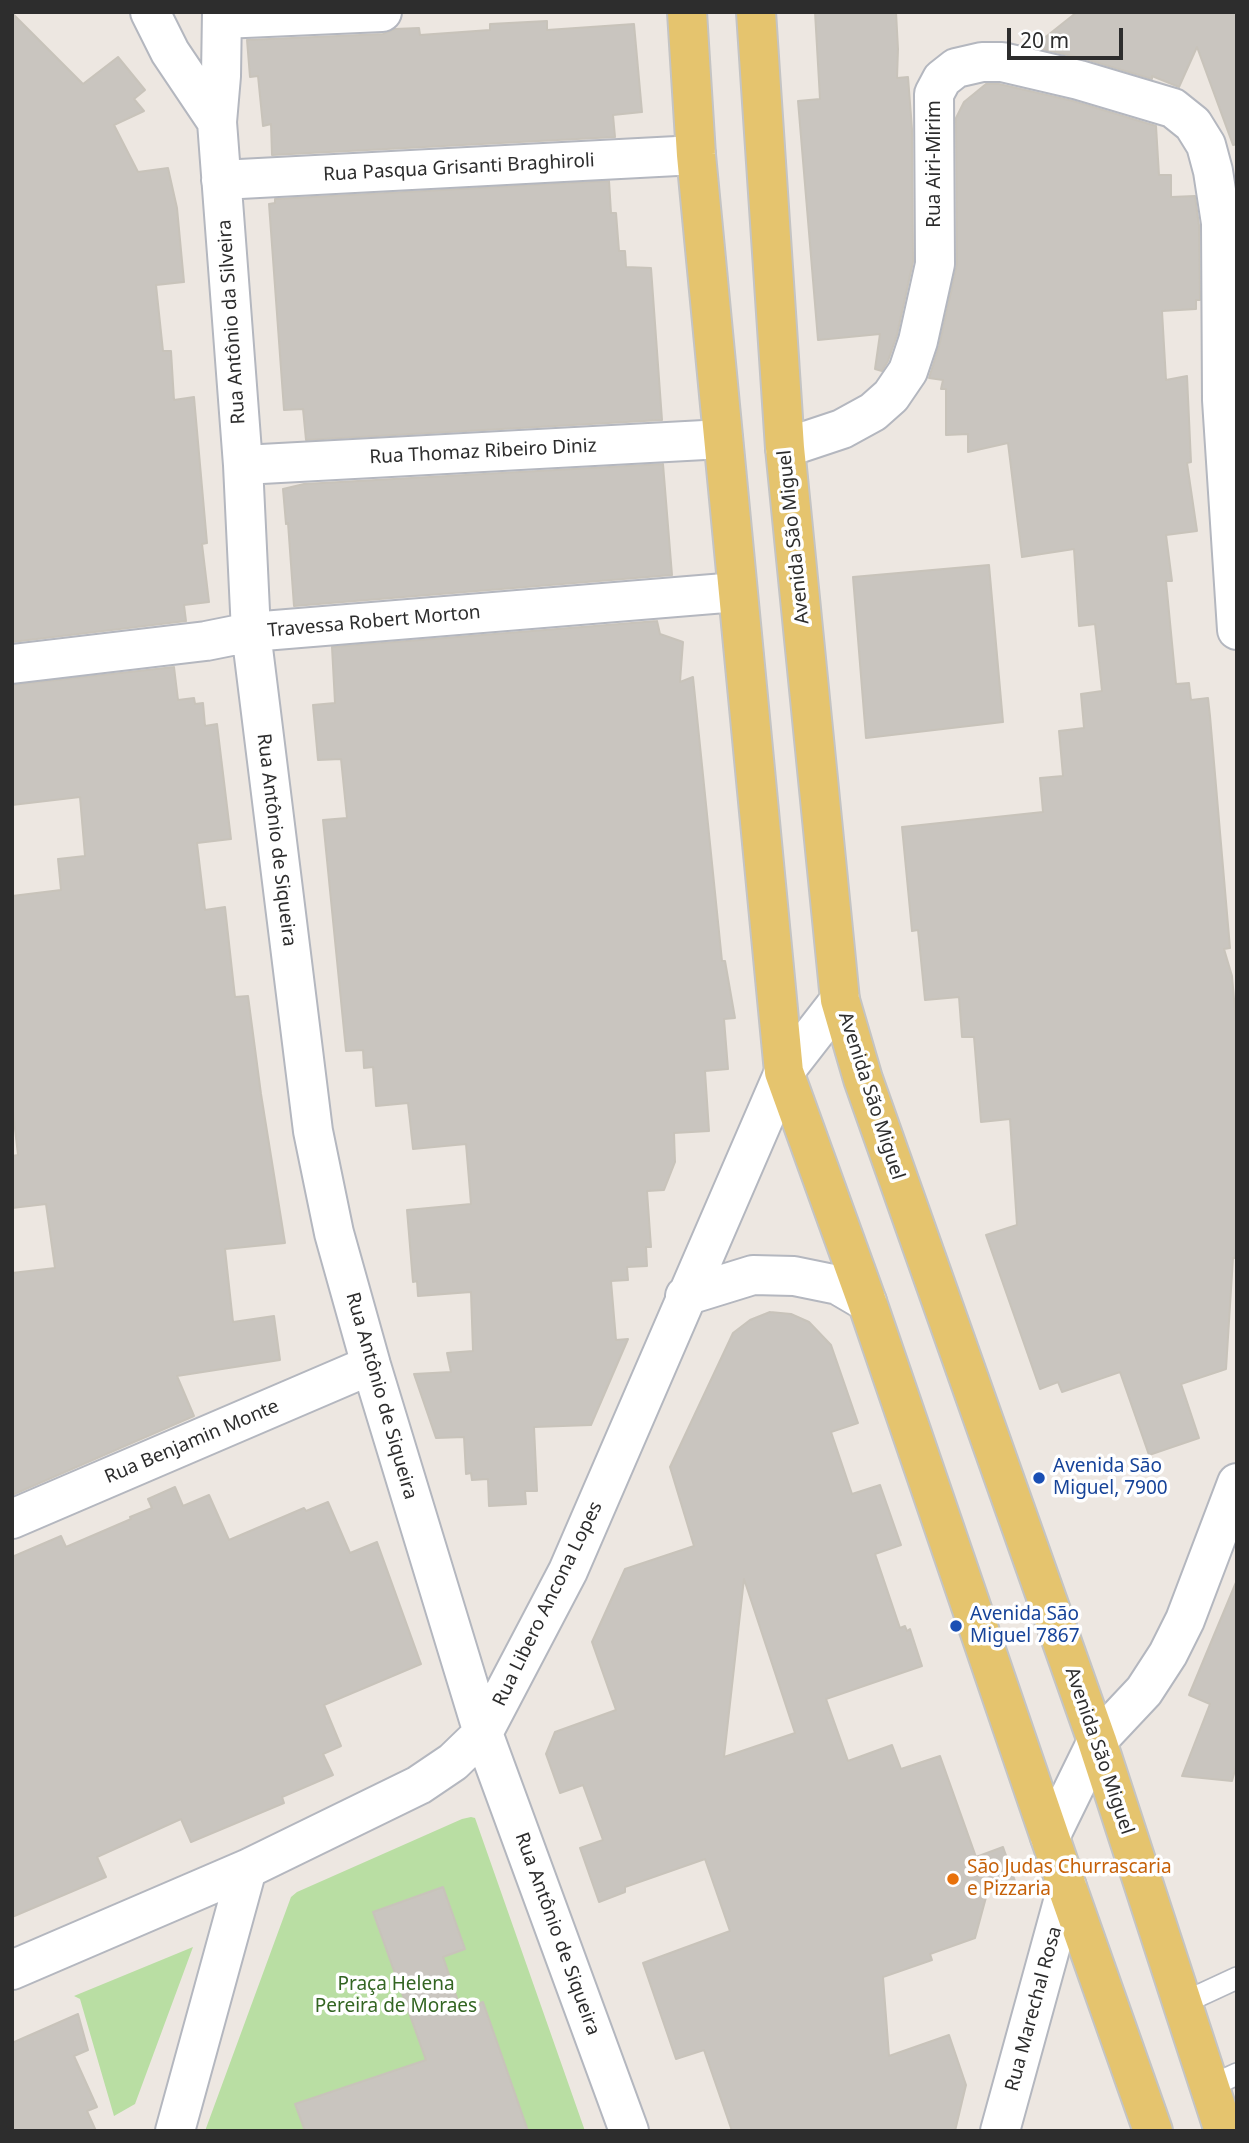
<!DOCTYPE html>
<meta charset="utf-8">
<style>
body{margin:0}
#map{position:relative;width:1249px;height:2143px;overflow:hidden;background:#ede7e1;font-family:"Noto Sans",sans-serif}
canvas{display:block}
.frame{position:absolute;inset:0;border:14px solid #2d2d2d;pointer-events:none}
.scale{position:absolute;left:1007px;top:28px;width:116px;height:32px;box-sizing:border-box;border:4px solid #2d2d2d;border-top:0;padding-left:9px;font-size:21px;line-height:24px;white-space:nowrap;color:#2d2d2d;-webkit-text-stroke:5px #fff;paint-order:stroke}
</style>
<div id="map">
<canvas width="1249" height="2143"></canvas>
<div class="frame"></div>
<div class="scale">20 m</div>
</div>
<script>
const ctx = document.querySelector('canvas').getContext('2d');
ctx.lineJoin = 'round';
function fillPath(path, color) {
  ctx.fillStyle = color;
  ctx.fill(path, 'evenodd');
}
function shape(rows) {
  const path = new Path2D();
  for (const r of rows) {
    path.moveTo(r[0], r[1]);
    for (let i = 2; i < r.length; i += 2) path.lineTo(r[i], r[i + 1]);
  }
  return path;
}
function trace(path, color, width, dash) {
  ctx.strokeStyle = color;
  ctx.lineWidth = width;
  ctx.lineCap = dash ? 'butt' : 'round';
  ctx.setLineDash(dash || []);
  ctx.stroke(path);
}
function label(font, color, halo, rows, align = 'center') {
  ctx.font = font + ' "Noto Sans",sans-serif';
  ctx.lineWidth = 7;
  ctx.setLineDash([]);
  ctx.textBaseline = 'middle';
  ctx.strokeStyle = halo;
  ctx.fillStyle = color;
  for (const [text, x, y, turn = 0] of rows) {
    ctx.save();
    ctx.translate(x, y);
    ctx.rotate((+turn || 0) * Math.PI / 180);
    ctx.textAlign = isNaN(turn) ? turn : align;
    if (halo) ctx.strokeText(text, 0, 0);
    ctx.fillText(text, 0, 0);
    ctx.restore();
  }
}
fillPath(shape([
 [471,1817,475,1818,585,2131,205,2131,291,1897,297,1892,462,1819],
 [193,1947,135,2104,114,2116,80,1999,74,1996]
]), '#b9dea3');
const building = shape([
 [815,12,896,12,898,49,897,78,908,77,912,129,913,262,897,335,888,361,882,371,875,369,880,334,818,340,798,101,820,99,815,12],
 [1077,12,1237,12,1237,144,1233,145,1197,47,1179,87,1152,76,1152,79,1085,59,1033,47,1077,12],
 [12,13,83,84,118,57,145,90,134,99,144,111,114,125,138,172,168,168,177,208,184,282,156,285,163,351,171,351,174,400,194,397,207,543,202,544,209,602,184,605,186,621,12,642,12,13],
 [547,21,547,30,634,24,642,112,613,115,615,137,272,155,271,124,263,126,258,76,250,77,247,40,383,34,395,29,419,28,420,35,490,30,490,24,547,21],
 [986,84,999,84,1073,101,1156,126,1159,175,1171,175,1171,197,1195,196,1199,225,1200,300,1196,300,1196,309,1162,311,1166,380,1187,376,1191,462,1187,463,1197,531,1166,535,1172,581,1166,581,1176,684,1189,683,1191,700,1208,698,1210,716,1230,948,1224,949,1232,976,1237,1032,1237,1258,1233,1258,1226,1369,1181,1384,1199,1438,1149,1455,1120,1372,1062,1392,1058,1382,1040,1389,986,1235,1017,1225,1010,1119,981,1122,974,1037,962,1037,959,997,925,1000,918,930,912,931,902,827,1043,812,1040,778,1063,776,1059,731,1084,728,1081,694,1102,691,1095,624,1079,626,1074,549,1022,557,1008,443,968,452,968,434,946,435,946,389,941,389,943,380,929,378,939,346,957,264,956,118,964,102,986,84],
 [609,181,611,213,616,213,619,251,625,251,626,267,651,268,662,420,306,440,303,409,284,410,269,204,275,203,275,199,609,181],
 [663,464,672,575,294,606,288,523,286,524,283,489,304,484,663,464],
 [989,565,1003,722,866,738,853,577,989,565],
 [657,621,660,634,683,642,680,682,693,677,722,961,725,961,735,1018,724,1019,728,1069,705,1071,709,1131,674,1133,675,1162,664,1190,647,1191,651,1247,646,1247,647,1266,627,1267,628,1280,611,1281,616,1340,628,1339,591,1425,534,1427,537,1491,525,1491,526,1504,489,1506,488,1479,472,1480,471,1473,466,1474,464,1437,436,1438,414,1374,451,1372,447,1353,473,1351,471,1292,418,1296,417,1281,413,1282,407,1210,471,1204,466,1144,413,1149,408,1103,376,1106,373,1067,364,1068,363,1050,346,1051,323,820,347,818,341,759,318,760,313,705,335,703,332,647,657,621],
 [174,667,178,700,194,698,195,704,203,703,205,726,217,724,231,839,197,843,205,910,225,907,235,997,248,996,261,1094,285,1243,225,1249,233,1322,274,1316,280,1360,177,1376,194,1416,12,1495,12,1273,55,1268,46,1204,12,1208,12,1156,18,1155,12,1103,12,896,61,890,58,859,85,856,80,797,12,805,12,685,174,667],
 [770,1312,791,1314,809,1322,831,1345,858,1423,831,1432,852,1494,880,1485,901,1545,875,1554,900,1628,905,1626,907,1631,910,1629,922,1666,826,1699,848,1761,892,1745,901,1769,940,1756,976,1857,1003,1847,1015,1881,988,1890,975,1938,930,1954,932,1960,883,1977,889,2056,949,2035,966,2085,955,2131,732,2131,704,2050,676,2059,643,1963,730,1931,705,1859,625,1887,625,1892,599,1902,580,1848,603,1840,583,1785,560,1793,546,1754,555,1732,616,1710,592,1642,625,1569,694,1546,670,1467,733,1333,750,1320,770,1312],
 [744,1579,795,1733,724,1757,744,1579],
 [175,1487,183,1506,209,1495,229,1540,304,1508,306,1511,328,1502,350,1553,377,1542,421,1664,324,1705,341,1746,323,1754,333,1775,282,1797,284,1803,191,1842,181,1819,97,1857,106,1877,12,1917,12,1557,61,1536,66,1547,131,1519,130,1517,152,1508,148,1499,175,1487],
 [1237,1580,1237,1763,1232,1781,1182,1776,1210,1704,1189,1695,1237,1580],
 [443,1887,465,1949,443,1957,461,2010,483,2002,528,2131,305,2131,295,2104,426,2060,373,1912,443,1887],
 [78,2014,88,2050,74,2056,97,2107,87,2111,96,2131,12,2131,12,2043,78,2014]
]);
fillPath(building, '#c9c5bf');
trace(building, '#c8c3ba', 2);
const service = shape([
 [1183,2003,1237,1978],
 [1209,2087,1237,2074]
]);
const minor = shape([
 [150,12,170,52,217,122],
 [222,12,221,76,217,122,243,465,251,632,313,1131,334,1233,371,1365,483,1733,629,2131],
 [222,19,382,12],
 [221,180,696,155],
 [785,448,842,429,873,412,891,396,908,371,918,341,935,264,934,94,942,79,956,68,982,62,1002,62,1079,80,1173,108,1193,124,1206,145,1213,171,1221,223,1222,400,1237,630],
 [243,465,723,439],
 [12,664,206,641,251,632,737,592],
 [685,1296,753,1275,794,1276,838,1285,867,1302],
 [12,1519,371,1365],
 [1050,1837,1097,1741,1144,1691,1168,1654,1185,1620,1237,1483],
 [12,1970,247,1869,419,1785,453,1762,483,1733,568,1571,784,1072,840,1000],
 [175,2131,247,1869],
 [1000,2131,1067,1887]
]);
const primary = shape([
 [687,12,696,155,784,1072,867,1302,1067,1887,1153,2131],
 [756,12,785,448,840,1000,863,1079,1097,1741,1224,2131]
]);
trace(service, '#b4b7bf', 24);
trace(minor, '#b4b7bf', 42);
trace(primary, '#c4c4c4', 42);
trace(service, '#fff', 21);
trace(minor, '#fff', 38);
trace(primary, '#e5c46e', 38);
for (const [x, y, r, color] of [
 [1039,1478,7,"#1a4fb4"],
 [956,1626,7,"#1a4fb4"],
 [953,1879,7,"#e8710a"]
]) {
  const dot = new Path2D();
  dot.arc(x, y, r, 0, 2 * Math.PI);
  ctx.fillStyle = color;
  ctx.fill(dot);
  trace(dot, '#fff', 2.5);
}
label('19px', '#2d2d2d', '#fff', [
 ["Rua Airi-Mirim",935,164,-90],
 ["Rua Pasqua Grisanti Braghiroli",459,168,-3],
 ["Rua Antônio da Silveira",232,322,-94],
 ["Rua Thomaz Ribeiro Diniz",483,452,-3],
 ["Avenida São Miguel",794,537,-96],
 ["Travessa Robert Morton",374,622,-5],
 ["Rua Antônio de Siqueira",276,840,83],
 ["Avenida São Miguel",871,1096,72],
 ["Rua Antônio de Siqueira",381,1396,74],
 ["Rua Benjamin Monte",192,1442,-23],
 ["Rua Libero Ancona Lopes",548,1604,-64],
 ["Avenida São Miguel",1099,1751,71],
 ["Rua Antônio de Siqueira",557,1934,70],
 ["Rua Marechal Rosa",1034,2009,-75]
]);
label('19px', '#164399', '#fff', [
 ["Avenida São",1053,1467],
 ["Miguel, 7900",1053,1489],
 ["Avenida São",970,1615],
 ["Miguel 7867",970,1637]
], 'left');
label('19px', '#c56008', '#fff', [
 ["São Judas Churrascaria",967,1868],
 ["e Pizzaria",967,1890]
], 'left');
label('19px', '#336522', '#fff', [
 ["Praça Helena",396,1985],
 ["Pereira de Moraes",396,2007]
]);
</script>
